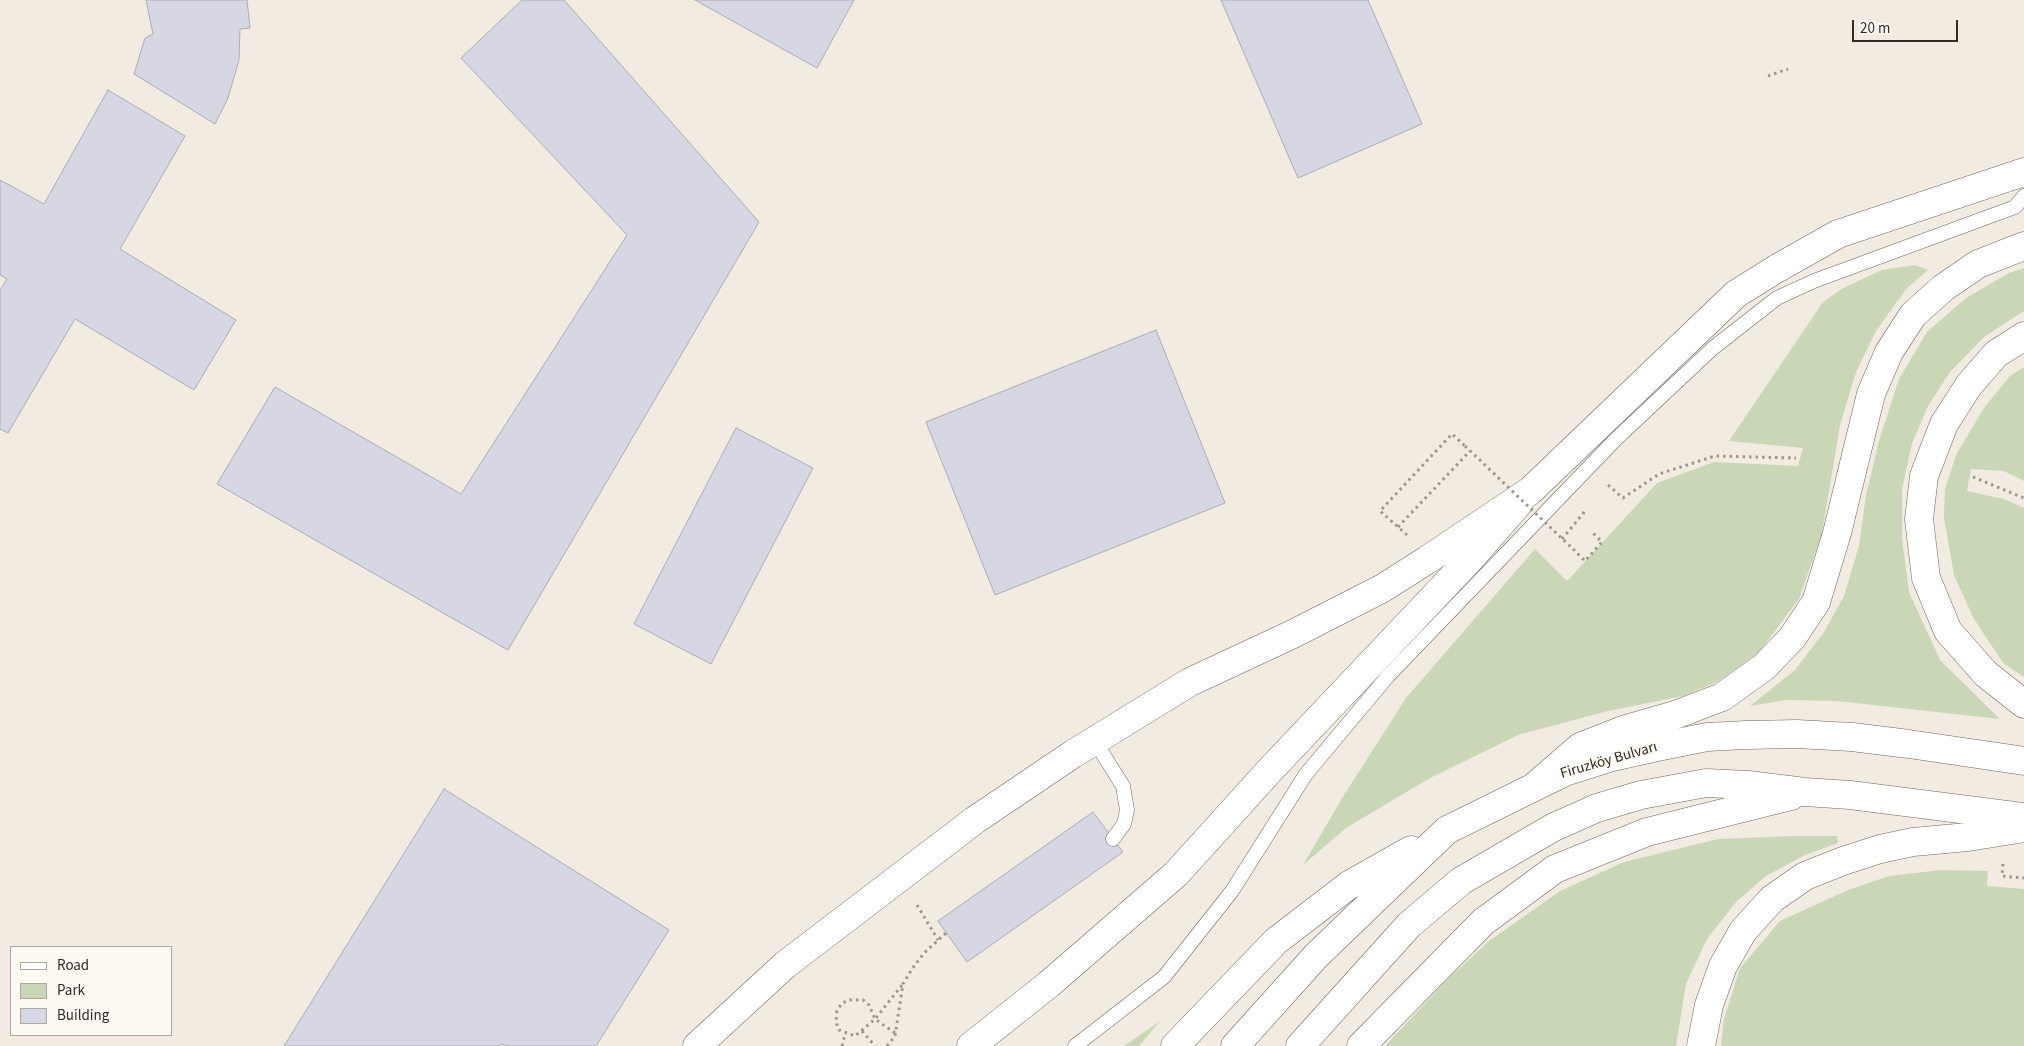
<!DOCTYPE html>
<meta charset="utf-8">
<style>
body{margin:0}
#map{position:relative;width:2024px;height:1046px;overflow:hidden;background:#f2ebe1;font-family:"Source Sans 3",sans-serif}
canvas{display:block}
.legend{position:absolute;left:10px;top:946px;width:162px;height:90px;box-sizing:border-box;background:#fef9f1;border:1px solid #aba7a1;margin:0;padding:6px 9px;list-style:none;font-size:15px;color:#2f2c28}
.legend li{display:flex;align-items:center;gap:10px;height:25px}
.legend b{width:25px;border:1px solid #aba7a1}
.scale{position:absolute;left:1852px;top:20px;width:106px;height:22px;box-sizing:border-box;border:2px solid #2f2c28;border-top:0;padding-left:6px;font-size:15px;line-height:18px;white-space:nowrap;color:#2f2c28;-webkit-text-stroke:4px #fef9f1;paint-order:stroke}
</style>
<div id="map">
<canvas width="2024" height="1046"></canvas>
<ul class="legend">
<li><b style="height:6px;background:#fff"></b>Road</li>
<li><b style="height:14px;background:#c9d7b6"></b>Park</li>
<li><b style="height:14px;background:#d6d7e2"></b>Building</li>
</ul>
<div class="scale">20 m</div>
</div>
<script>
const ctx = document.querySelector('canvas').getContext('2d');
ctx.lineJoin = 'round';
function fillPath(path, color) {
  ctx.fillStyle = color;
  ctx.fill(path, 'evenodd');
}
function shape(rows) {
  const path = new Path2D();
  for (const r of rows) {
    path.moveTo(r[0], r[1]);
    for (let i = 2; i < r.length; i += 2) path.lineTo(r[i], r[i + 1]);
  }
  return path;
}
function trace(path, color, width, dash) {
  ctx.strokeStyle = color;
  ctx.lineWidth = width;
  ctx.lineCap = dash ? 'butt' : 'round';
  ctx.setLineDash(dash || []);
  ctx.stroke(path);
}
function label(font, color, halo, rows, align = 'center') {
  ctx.font = font + ' "Source Sans 3",sans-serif';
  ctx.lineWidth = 4;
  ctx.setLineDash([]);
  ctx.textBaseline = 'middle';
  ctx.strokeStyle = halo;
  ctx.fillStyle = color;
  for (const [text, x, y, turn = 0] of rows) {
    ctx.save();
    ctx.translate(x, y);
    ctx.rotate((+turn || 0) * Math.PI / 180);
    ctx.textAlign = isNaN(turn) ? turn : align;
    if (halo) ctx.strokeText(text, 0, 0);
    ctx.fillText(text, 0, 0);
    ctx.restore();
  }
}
fillPath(shape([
 [1915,265,1928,270,1907,288,1876,331,1856,372,1840,425,1822,533,1799,599,1759,652,1719,681,1683,696,1608,711,1518,735,1430,778,1346,828,1303,865,1344,795,1406,698,1535,549,1567,581,1657,483,1714,462,1798,466,1803,448,1729,441,1823,302,1843,288,1882,270],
 [2024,268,2024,311,1984,337,1950,372,1928,406,1912,443,1902,490,1902,538,1909,592,1940,660,2000,719,1837,701,1786,700,1750,706,1795,670,1824,632,1844,596,1859,546,1866,495,1879,441,1899,379,1927,332,1966,298,2009,273],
 [2024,367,2024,481,2004,471,1971,469,1967,491,2004,499,2024,508,2024,677,2003,663,1974,619,1954,575,1944,518,1945,489,1956,455,1984,408,2010,376],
 [1795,836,1837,836,1838,843,1805,855,1766,876,1736,902,1707,939,1686,984,1676,1046,1385,1046,1447,980,1489,941,1560,891,1624,862,1718,839],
 [1941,870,1988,871,1987,886,2024,889,2024,1046,1721,1046,1724,1019,1740,968,1780,921,1848,890,1889,876],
 [1160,1021,1139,1046,1124,1046]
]), '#c9d7b6');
const building = shape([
 [146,0,247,0,250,28,240,29,239,60,228,98,215,124,134,74,145,38,153,34,146,0],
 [522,0,564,0,759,222,508,650,217,484,275,387,461,494,627,235,461,58,522,0],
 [695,0,854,0,817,68,695,0],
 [1221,0,1368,0,1422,124,1298,178,1221,0],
 [108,90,185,136,120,249,236,320,194,390,75,319,8,433,0,429,0,290,7,279,0,275,0,180,44,204,108,90],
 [1156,330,1225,503,995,595,926,422,1156,330],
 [736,428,813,468,711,664,634,624,736,428],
 [444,789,669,930,596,1046,509,1046,501,1044,498,1046,284,1046,444,789],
 [1093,812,1123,852,967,962,938,921,1093,812]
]);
fillPath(building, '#d6d7e2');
trace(building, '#aaabb5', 1);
const service = shape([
 [1094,740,1123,786,1127,810,1124,824,1113,839],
 [1075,1046,1164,977,1232,891,1306,774,1388,676,1616,439,1713,348,1777,298,1814,281,2015,207,2024,196]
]);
const secondary = shape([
 [971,1046,1049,984,1176,874,1271,769,1469,560,1519,503]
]);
const primary = shape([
 [1175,1046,1276,941,1349,885,1411,850],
 [1235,1046,1316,956,1447,830,1565,772,1612,757,1657,747,1707,737,1746,735,1797,734,1852,737,1909,744,2024,761],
 [1300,1046,1409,925,1461,881,1554,827,1597,808,1641,795,1706,783,1748,785,1805,792,1850,795,2024,817],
 [1361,1046,1483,922,1555,869,1647,832,1791,796]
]);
const trunk = shape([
 [2024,336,1996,354,1969,385,1944,424,1924,476,1919,519,1926,578,1948,631,1986,674,2024,704],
 [1535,786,1580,747,1623,730,1675,715,1722,697,1764,667,1792,638,1816,602,1837,533,1871,394,1889,352,1913,315,1943,288,1978,264,2024,246],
 [697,1046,785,965,975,820,1073,754,1190,682,1293,634,1383,588,1427,560,1530,491,1736,294,1776,269,1838,234,2024,172],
 [1701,1046,1709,1005,1723,966,1743,931,1772,899,1805,876,1843,861,1880,849,1913,842,1968,837,2024,828]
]);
trace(service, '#6d675e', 15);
trace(secondary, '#6d675e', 29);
trace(primary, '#6d675e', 29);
trace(trunk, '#6d675e', 29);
trace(shape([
 [1768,76,1788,69],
 [1973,477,2024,498],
 [1608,485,1623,498,1659,474,1715,456,1796,458],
 [1398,527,1470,451],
 [1407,535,1380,511,1452,434,1465,446],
 [1562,539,1586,510],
 [1573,549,1585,561,1602,542,1593,533],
 [2003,864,2002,876,2024,878],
 [917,905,938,940],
 [862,1031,875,1046],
 [895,1033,875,1019,869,1005,863,1000,850,1000,842,1003,837,1011,836,1022,839,1030,855,1036,875,1019,903,984],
 [842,1046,845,1034],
 [887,1046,895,1036,903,984,912,969,924,953,946,933]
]), '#9b968f', 3, [2.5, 4]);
trace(service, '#fff', 14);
trace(secondary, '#fff', 28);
trace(primary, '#fff', 28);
trace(trunk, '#fff', 28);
trace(shape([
 [1465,446,1573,549]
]), '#9b968f', 3, [2.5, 4]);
label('15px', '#2f2c28', '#fef9f1', [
 ["Firuzköy Bulvarı",1609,761,-16]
]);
</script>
